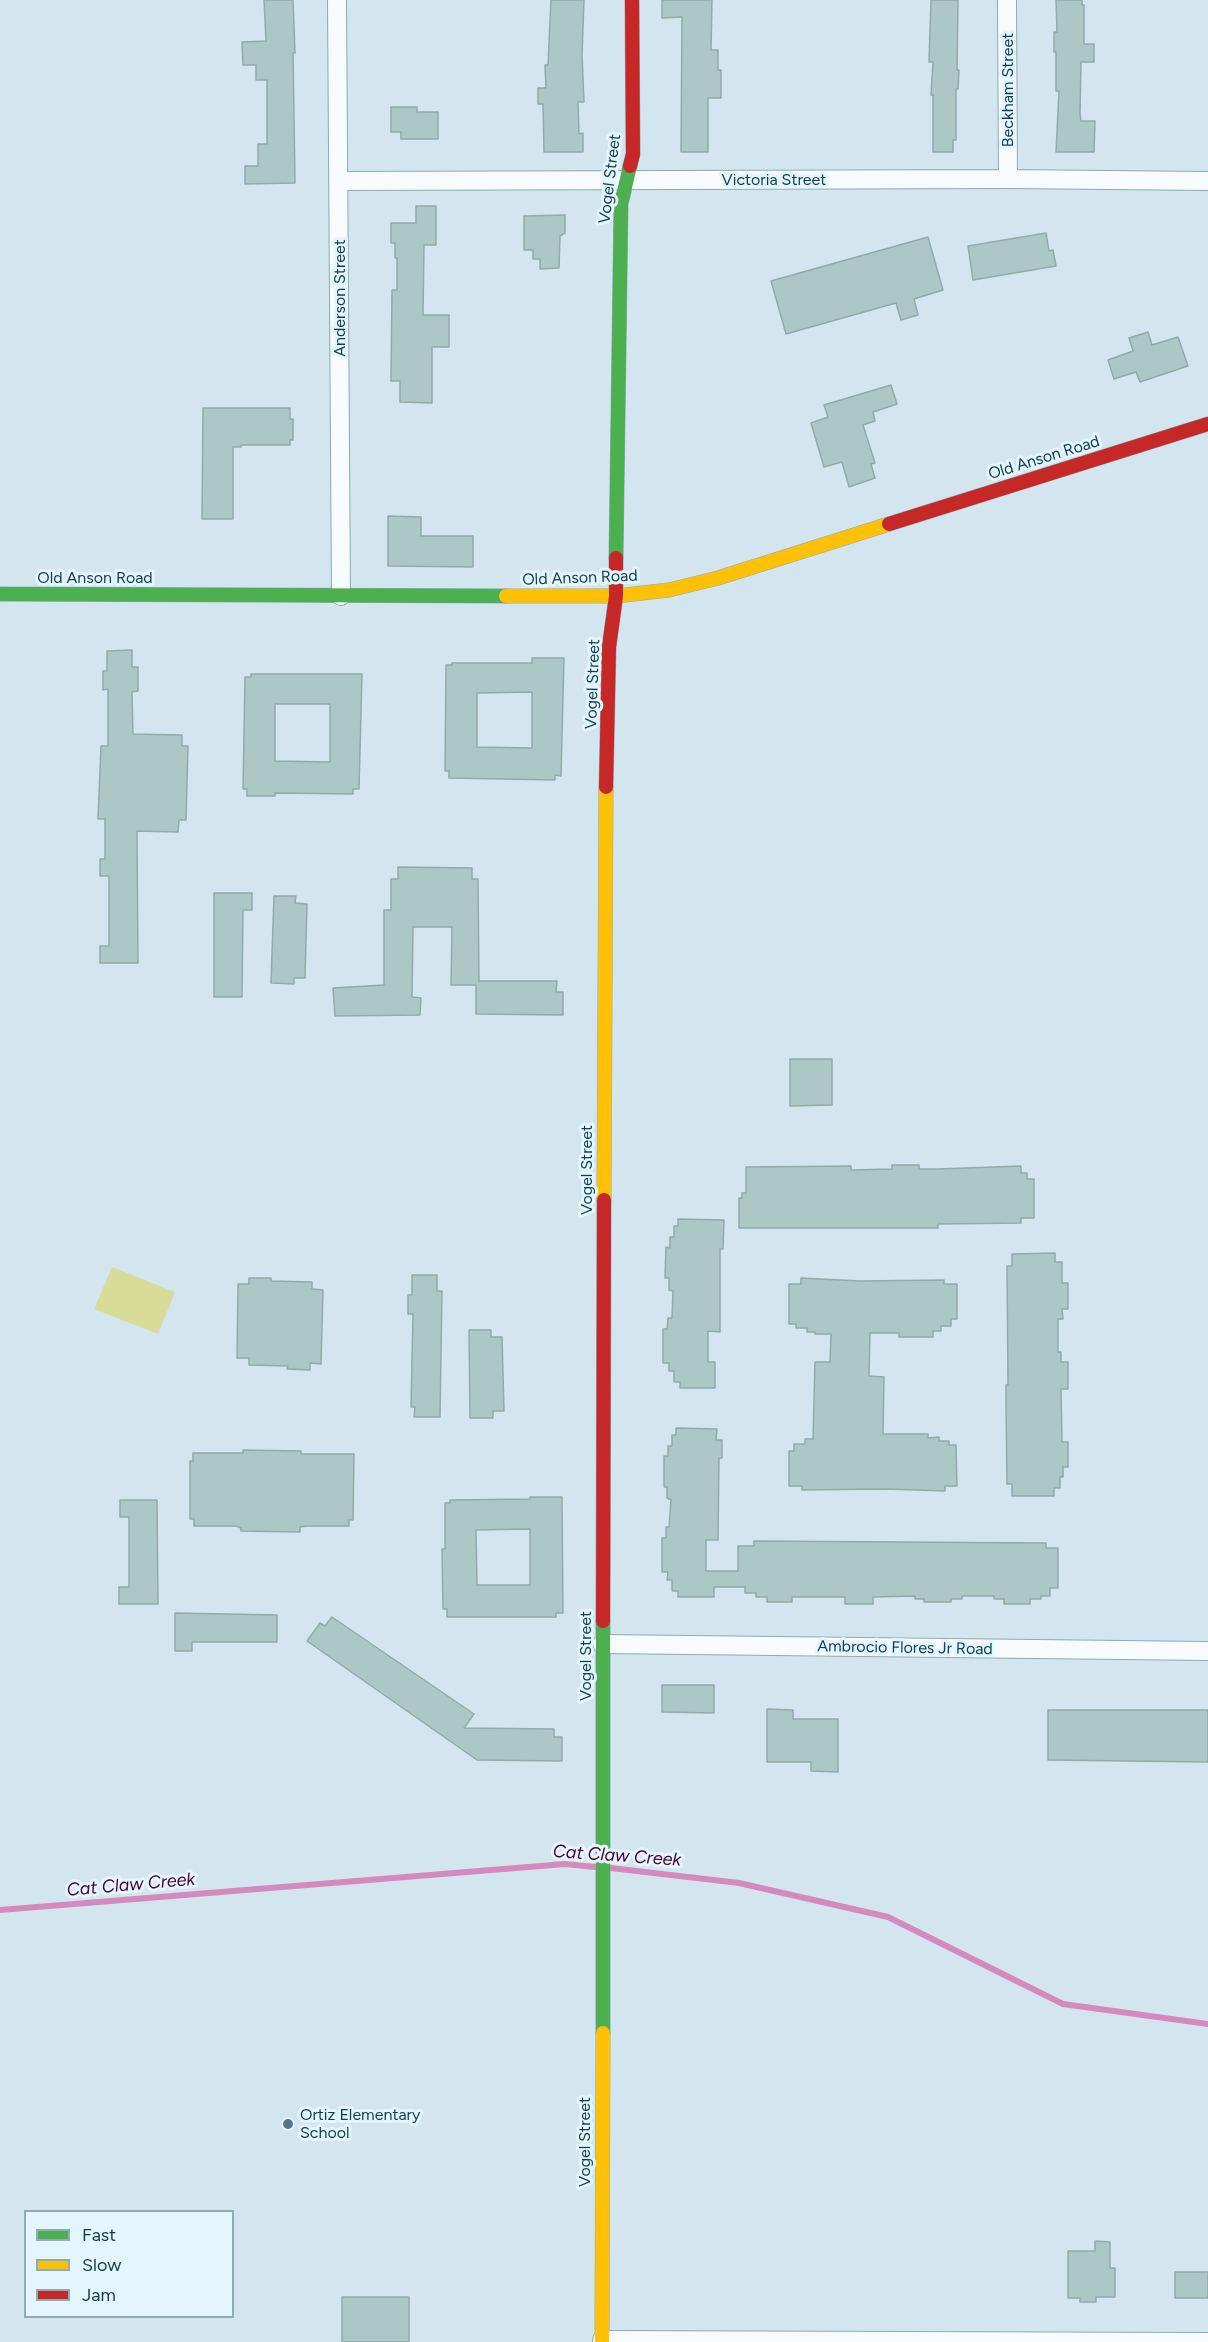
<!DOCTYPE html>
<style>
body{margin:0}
#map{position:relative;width:1208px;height:2342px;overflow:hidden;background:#d3e6ef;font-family:Figtree,sans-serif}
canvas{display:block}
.legend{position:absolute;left:24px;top:2210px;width:210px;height:108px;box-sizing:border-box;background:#e3f5fd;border:2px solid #8fabb7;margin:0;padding:8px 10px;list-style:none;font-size:18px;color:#123d4d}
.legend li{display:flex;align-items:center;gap:12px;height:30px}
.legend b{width:30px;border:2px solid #8fabb7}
</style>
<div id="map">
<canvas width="1208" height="2342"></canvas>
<ul class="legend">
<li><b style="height:8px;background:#4caf50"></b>Fast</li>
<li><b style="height:8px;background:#ffc107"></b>Slow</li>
<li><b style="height:8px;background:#c62828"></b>Jam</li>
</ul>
</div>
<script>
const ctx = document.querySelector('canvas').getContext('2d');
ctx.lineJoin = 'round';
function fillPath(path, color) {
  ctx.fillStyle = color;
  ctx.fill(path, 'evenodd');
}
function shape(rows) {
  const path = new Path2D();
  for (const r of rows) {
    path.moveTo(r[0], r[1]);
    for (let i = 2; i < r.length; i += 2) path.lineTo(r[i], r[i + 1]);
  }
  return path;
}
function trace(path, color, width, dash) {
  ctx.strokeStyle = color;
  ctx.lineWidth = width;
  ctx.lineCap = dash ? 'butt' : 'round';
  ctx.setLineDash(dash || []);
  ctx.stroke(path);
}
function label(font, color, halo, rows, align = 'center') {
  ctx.font = font + ' Figtree,sans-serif';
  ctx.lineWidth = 6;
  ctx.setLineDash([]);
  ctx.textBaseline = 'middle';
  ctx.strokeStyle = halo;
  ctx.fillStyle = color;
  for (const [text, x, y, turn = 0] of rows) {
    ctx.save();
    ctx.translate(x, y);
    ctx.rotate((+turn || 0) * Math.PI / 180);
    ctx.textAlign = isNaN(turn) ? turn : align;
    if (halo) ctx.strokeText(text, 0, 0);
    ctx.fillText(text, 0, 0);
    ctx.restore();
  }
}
fillPath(shape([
 [112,1267,175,1292,158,1334,94,1309]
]), '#d7dc99');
trace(shape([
 [611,1868,739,1883,888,1917,1063,2004,1208,2024],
 [0,1910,565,1864,595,1867]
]), '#d48abc', 6);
const building = shape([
 [264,0,293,0,295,53,293,53,295,183,245,184,245,166,258,166,258,144,267,144,267,80,256,80,256,65,243,65,242,42,266,41,264,0],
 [551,0,584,0,582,55,584,102,578,102,579,134,583,133,583,152,544,152,543,104,538,104,538,88,546,88,545,65,548,65,551,0],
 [662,0,712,0,711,50,718,50,718,70,721,70,721,98,708,98,708,152,681,152,682,17,662,18,662,0],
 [931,0,958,0,957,70,959,70,958,89,956,89,956,140,953,140,953,152,933,152,933,95,931,95,933,62,929,62,931,0],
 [1056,0,1082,0,1082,5,1084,5,1084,44,1094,44,1094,62,1081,62,1080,114,1081,121,1095,121,1094,152,1056,152,1059,91,1056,91,1056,52,1054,52,1054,32,1057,32,1056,0],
 [391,107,417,107,417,112,438,112,438,139,401,139,401,132,391,132,391,107],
 [416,206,436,206,436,245,424,245,423,315,449,315,449,347,432,347,432,403,400,402,400,381,391,381,392,290,397,290,397,258,395,258,395,243,391,243,391,223,416,223,416,206],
 [565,215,565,233,560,236,559,268,540,269,540,259,533,259,533,250,524,250,524,216,565,215],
 [1046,233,1049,251,1053,250,1056,266,973,280,968,246,1046,233],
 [928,237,943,290,914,299,918,315,901,320,896,303,786,334,771,281,928,237],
 [1148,332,1152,345,1178,337,1188,366,1140,382,1136,372,1114,379,1108,360,1133,351,1129,338,1148,332],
 [891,385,897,404,873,412,875,421,863,425,875,463,871,464,875,478,849,487,842,462,824,467,811,423,828,417,824,405,891,385],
 [203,408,290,408,290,419,293,419,293,440,290,440,290,445,241,445,241,447,233,447,233,519,202,519,203,408],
 [388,516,421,517,421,536,473,536,473,567,388,566,388,516],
 [132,650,132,667,138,667,138,691,132,692,133,734,182,735,182,746,188,746,186,820,179,820,178,832,137,831,138,963,100,963,100,946,109,946,109,876,100,876,100,859,105,859,105,819,98,819,101,746,108,746,108,689,103,690,103,671,107,671,107,651,132,650],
 [532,658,564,658,561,776,555,775,555,780,449,778,449,771,445,771,446,665,452,665,452,663,532,663,532,658],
 [532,692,532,748,477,747,477,693,532,692],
 [251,674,362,674,359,789,353,789,353,794,275,793,275,796,247,796,247,789,243,789,245,677,251,677,251,674],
 [275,704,330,704,330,762,275,761,275,704],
 [398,867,472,868,472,879,478,879,479,981,557,981,556,992,563,992,563,1015,476,1014,476,985,451,985,452,927,413,927,412,997,421,998,420,1015,335,1016,333,988,384,985,384,910,391,910,391,879,398,879,398,867],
 [214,893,252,893,252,910,243,910,242,997,214,997,214,893],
 [274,896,296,896,295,903,307,904,305,978,294,978,294,984,271,983,274,896],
 [790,1059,832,1059,832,1105,790,1106,790,1059],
 [892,1165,919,1165,919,1169,938,1169,1021,1166,1021,1173,1027,1173,1027,1179,1034,1179,1034,1218,1021,1218,1021,1223,938,1224,938,1228,739,1228,739,1198,742,1198,742,1193,746,1193,746,1167,851,1166,851,1170,892,1169,892,1165],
 [678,1219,724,1220,723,1249,720,1249,720,1332,708,1331,708,1362,715,1362,715,1388,680,1388,680,1382,674,1382,674,1371,669,1371,669,1363,663,1363,663,1329,667,1329,668,1318,672,1318,673,1291,669,1290,669,1278,665,1278,666,1247,670,1248,670,1237,674,1237,674,1226,678,1226,678,1219],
 [1055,1253,1055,1262,1062,1262,1062,1283,1068,1283,1068,1309,1062,1309,1063,1319,1058,1319,1058,1352,1061,1352,1061,1362,1068,1362,1068,1389,1061,1389,1062,1442,1068,1442,1068,1467,1063,1467,1063,1477,1060,1477,1060,1488,1054,1488,1054,1496,1012,1496,1012,1484,1007,1484,1006,1406,1006,1385,1008,1385,1007,1266,1012,1266,1012,1254,1055,1253],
 [412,1275,437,1275,437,1291,442,1291,440,1417,414,1417,415,1407,411,1407,413,1314,408,1314,408,1295,412,1295,412,1275],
 [249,1278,271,1278,271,1281,312,1282,312,1289,323,1290,321,1364,310,1363,310,1370,287,1369,288,1366,249,1365,249,1358,237,1358,238,1284,249,1284,249,1278],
 [801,1278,860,1281,944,1280,944,1284,957,1284,957,1319,951,1319,951,1326,941,1326,941,1331,933,1331,933,1337,899,1337,899,1333,870,1333,869,1376,884,1377,883,1434,928,1434,928,1438,939,1437,939,1441,949,1441,949,1445,956,1445,957,1486,945,1486,945,1491,886,1489,802,1490,802,1486,789,1486,789,1451,794,1451,794,1444,805,1444,805,1439,813,1439,815,1362,830,1362,831,1334,815,1334,815,1332,807,1332,807,1328,796,1328,796,1324,789,1324,789,1284,801,1284,801,1278],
 [469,1330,491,1330,491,1337,502,1337,504,1411,493,1411,493,1418,470,1418,469,1330],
 [676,1428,717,1429,716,1440,722,1440,722,1458,719,1458,718,1540,706,1540,706,1571,738,1571,738,1546,754,1546,754,1541,1046,1543,1046,1548,1058,1548,1058,1588,1050,1588,1050,1596,1041,1596,1041,1599,1030,1599,1030,1604,1004,1604,1004,1599,994,1599,994,1596,962,1596,962,1599,951,1599,951,1602,924,1602,924,1599,915,1599,915,1596,873,1597,873,1604,845,1604,845,1597,792,1597,792,1602,767,1602,767,1597,756,1597,756,1593,745,1593,745,1587,714,1587,714,1597,678,1597,678,1591,672,1591,672,1580,667,1580,668,1572,662,1572,662,1538,666,1538,666,1527,669,1527,671,1500,667,1498,667,1487,664,1487,664,1456,668,1456,668,1446,672,1446,672,1435,676,1435,676,1428],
 [243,1450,301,1451,301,1454,354,1454,353,1520,349,1520,349,1526,307,1526,300,1527,300,1532,241,1531,241,1528,236,1526,194,1526,194,1519,190,1519,190,1461,193,1461,193,1453,243,1453,243,1450],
 [530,1497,562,1497,563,1613,556,1613,556,1617,447,1617,447,1609,443,1609,442,1549,445,1549,445,1503,450,1503,450,1500,530,1499,530,1497],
 [530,1529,530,1585,477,1585,476,1530,530,1529],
 [120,1500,157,1500,158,1604,119,1604,119,1587,129,1587,129,1517,120,1517,120,1500],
 [175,1613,277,1615,277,1642,192,1642,192,1651,175,1651,175,1613],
 [332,1617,474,1714,464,1728,554,1729,554,1737,562,1737,562,1761,477,1760,307,1641,320,1623,325,1626,332,1617],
 [662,1685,714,1685,714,1713,662,1712,662,1685],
 [767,1709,793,1710,793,1719,838,1719,838,1772,811,1771,811,1762,767,1762,767,1709],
 [1048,1710,1208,1710,1208,1762,1048,1760,1048,1710],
 [1095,2241,1110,2242,1110,2268,1115,2268,1115,2297,1096,2297,1096,2302,1080,2302,1080,2298,1068,2298,1068,2251,1095,2251,1095,2241],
 [1175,2272,1208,2272,1208,2298,1175,2298,1175,2272],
 [342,2297,409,2297,409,2342,342,2342,342,2297]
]);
fillPath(building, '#acc7c5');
trace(building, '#90aca9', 1.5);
const street = shape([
 [337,0,341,596],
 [1007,0,1008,179],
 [339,181,1008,179,1208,181],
 [602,1644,1208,1651],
 [602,2340,1208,2342]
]);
const fast = shape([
 [616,558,621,204,630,166],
 [0,594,506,596],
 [603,2033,603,1621]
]);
const slow = shape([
 [506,596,616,596,669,590,718,578,889,524],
 [604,1200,606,787],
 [602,2342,603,2033]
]);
const jam = shape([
 [630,166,633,154,632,0],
 [889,524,1208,424],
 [606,787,609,647,616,596,616,558],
 [603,1621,604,1200]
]);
trace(street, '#8caab5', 20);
trace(fast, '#8caab5', 15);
trace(slow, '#8caab5', 15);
trace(jam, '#8caab5', 15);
trace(street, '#f8fbfd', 18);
trace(fast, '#4caf50', 14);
trace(slow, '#ffc107', 14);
trace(jam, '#c62828', 14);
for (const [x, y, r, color] of [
 [288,2124,6,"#567886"]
]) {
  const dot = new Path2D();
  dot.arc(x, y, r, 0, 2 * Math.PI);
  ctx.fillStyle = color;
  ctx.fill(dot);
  trace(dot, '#e3f5fd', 2);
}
label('16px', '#123d4d', '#e3f5fd', [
 ["Beckham Street",1008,90,-90],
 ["Vogel Street",610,179,-83],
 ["Victoria Street",774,180],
 ["Anderson Street",340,298,-90],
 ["Old Anson Road",1044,458,-17],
 ["Old Anson Road",95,578],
 ["Old Anson Road",580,578,-2],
 ["Vogel Street",593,684,-88],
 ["Vogel Street",587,1170,-90],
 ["Ambrocio Flores Jr Road",905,1648,1],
 ["Vogel Street",586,1656,-90],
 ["Vogel Street",585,2142,-90]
]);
label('16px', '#123d4d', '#e3f5fd', [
 ["Ortiz Elementary",300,2115],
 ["School",300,2133]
], 'left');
label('italic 18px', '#4d0335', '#e3f5fd', [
 ["Cat Claw Creek",617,1856,4],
 ["Cat Claw Creek",131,1885,-5]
]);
</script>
